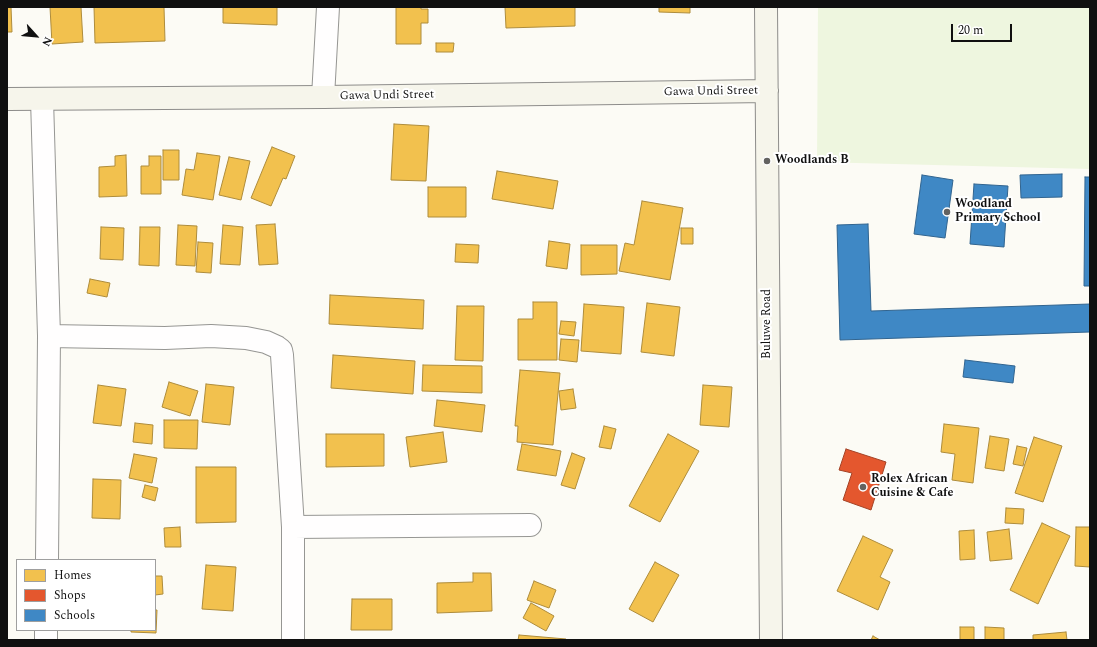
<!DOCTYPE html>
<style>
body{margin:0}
#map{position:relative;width:1097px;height:647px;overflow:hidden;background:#fcfbf5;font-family:Spectral,serif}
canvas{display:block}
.frame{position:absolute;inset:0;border:8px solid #101010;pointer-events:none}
.legend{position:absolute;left:16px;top:559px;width:140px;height:72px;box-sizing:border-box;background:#fff;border:1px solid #9f9f9f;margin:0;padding:5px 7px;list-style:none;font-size:12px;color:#101010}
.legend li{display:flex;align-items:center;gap:8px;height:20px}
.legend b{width:20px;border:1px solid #9f9f9f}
.north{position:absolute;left:16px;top:16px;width:40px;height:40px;-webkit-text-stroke:3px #fff;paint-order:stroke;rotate:117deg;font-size:11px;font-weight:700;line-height:16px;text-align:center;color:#101010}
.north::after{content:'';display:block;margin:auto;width:14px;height:18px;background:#101010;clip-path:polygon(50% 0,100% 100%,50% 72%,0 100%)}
.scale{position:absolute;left:951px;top:24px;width:61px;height:18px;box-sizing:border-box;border:2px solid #101010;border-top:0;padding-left:5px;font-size:12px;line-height:14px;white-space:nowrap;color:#101010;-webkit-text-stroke:3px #fff;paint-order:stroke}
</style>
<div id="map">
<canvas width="1097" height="647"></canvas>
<div class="frame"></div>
<ul class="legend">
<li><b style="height:11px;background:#f2c14e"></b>Homes</li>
<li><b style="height:11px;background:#e4572e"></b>Shops</li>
<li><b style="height:11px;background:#3f88c5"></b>Schools</li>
</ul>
<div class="north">N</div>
<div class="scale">20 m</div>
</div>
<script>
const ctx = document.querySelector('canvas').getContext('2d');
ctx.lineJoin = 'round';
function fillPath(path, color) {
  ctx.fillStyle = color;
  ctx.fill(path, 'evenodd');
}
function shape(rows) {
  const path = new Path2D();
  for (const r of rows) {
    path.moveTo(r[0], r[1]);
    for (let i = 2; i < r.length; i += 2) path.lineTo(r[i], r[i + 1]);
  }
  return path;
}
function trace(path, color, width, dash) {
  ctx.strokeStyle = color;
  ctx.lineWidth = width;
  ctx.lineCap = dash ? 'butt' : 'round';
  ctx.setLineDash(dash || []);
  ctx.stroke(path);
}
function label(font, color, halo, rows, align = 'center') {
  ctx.font = font + ' Spectral,serif';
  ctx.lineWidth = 4;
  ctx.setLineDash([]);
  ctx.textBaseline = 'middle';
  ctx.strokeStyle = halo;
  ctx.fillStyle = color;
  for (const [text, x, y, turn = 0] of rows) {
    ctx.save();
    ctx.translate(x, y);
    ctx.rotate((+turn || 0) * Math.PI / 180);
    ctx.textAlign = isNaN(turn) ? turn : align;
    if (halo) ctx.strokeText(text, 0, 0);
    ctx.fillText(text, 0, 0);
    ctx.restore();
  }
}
fillPath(shape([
 [818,7,1090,7,1090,169,817,162]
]), '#eef6df');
const homes = shape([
 [7,7,11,7,12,32,7,32,7,7],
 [50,7,81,7,83,42,52,44,50,7],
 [94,7,164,7,165,41,95,43,94,7],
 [223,7,277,7,277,25,223,23,223,7],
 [396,7,421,7,421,9,428,9,428,23,421,23,421,44,396,44,396,7],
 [505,7,575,7,575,26,506,28,505,7],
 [659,7,690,7,690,13,659,12,659,7],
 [436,43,454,43,453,52,436,52,436,43],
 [394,124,429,126,426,181,391,180,394,124],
 [272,147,295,156,286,179,283,178,271,206,251,198,272,147],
 [163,150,179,150,179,180,163,180,163,150],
 [197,153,220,156,213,200,182,195,186,169,194,170,197,153],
 [126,155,127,196,99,197,99,167,115,166,115,156,126,155],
 [149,156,161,156,161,194,141,194,141,166,149,166,149,156],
 [229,157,250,161,241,200,219,195,229,157],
 [497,171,558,181,553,209,492,199,497,171],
 [428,187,466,187,466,217,428,217,428,187],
 [642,201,683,208,670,280,619,271,625,243,634,245,642,201],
 [275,224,278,264,259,265,256,225,275,224],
 [178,225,197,226,195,266,176,265,178,225],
 [223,225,243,227,240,265,220,264,223,225],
 [101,227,124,228,123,260,100,259,101,227],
 [140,227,160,227,159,266,139,265,140,227],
 [681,228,693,228,693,244,681,244,681,228],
 [549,241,570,244,567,269,546,266,549,241],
 [198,242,213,243,211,273,196,272,198,242],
 [456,244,479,245,478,263,455,262,456,244],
 [581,245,617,245,617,274,581,275,581,245],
 [90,279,110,283,107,297,87,293,90,279],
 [330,295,424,300,423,329,329,324,330,295],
 [533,302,557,302,557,360,518,360,518,319,533,319,533,302],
 [647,303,680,307,674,356,641,352,647,303],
 [584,304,624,307,621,354,581,351,584,304],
 [457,306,484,306,483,361,455,360,457,306],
 [561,321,576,322,574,336,559,334,561,321],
 [561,339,579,340,577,362,559,360,561,339],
 [333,355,415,361,413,394,331,388,333,355],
 [423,365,482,366,482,393,422,391,423,365],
 [520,370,560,373,553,445,517,442,518,426,515,426,520,370],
 [169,382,198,391,190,416,162,407,169,382],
 [206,384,234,387,230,425,202,422,206,384],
 [98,385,126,389,121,426,93,423,98,385],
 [703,385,732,387,729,427,700,425,703,385],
 [573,389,576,408,561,410,559,391,573,389],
 [437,400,485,405,482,432,434,426,437,400],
 [164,420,198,420,197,449,164,448,164,420],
 [135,423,153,425,152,444,133,442,135,423],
 [944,424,979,428,973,483,952,480,955,454,941,452,944,424],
 [604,426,616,429,611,449,599,447,604,426],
 [443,432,447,462,410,467,406,437,443,432],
 [326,434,384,434,384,466,326,467,326,434],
 [668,434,699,451,660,522,629,506,668,434],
 [990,436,1009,439,1004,471,985,468,990,436],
 [1034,437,1062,446,1043,502,1015,493,1034,437],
 [522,444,561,451,556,476,517,470,522,444],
 [1017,446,1027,448,1023,466,1013,464,1017,446],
 [572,453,585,458,575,489,561,485,572,453],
 [134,454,157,458,152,483,129,478,134,454],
 [196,467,236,467,236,522,196,523,196,467],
 [93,479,121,480,120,519,92,518,93,479],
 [145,485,158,488,155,501,142,497,145,485],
 [1006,508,1024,509,1023,524,1005,523,1006,508],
 [1042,523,1070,536,1038,604,1010,590,1042,523],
 [180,527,181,547,165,547,164,528,180,527],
 [1076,527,1090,527,1090,567,1075,566,1076,527],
 [1009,529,1012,559,990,561,987,532,1009,529],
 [974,530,975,559,960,560,959,531,974,530],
 [863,536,893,550,880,577,890,582,878,610,837,591,863,536],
 [655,562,679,575,653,622,629,609,655,562],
 [206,565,236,567,233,611,202,609,206,565],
 [473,573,491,573,492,611,437,613,437,583,473,582,473,573],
 [155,576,162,576,163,594,155,595,155,576],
 [534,581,556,590,549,608,527,600,534,581],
 [352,599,392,599,392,630,351,630,352,599],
 [531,603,554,616,546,631,523,618,531,603],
 [155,610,157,610,156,633,131,632,131,630,155,630,155,610],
 [960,627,974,627,974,640,960,640,960,627],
 [985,627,1004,628,1004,640,985,640,985,627],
 [1066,632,1067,640,1033,640,1033,635,1066,632],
 [519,635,566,639,566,640,518,640,519,635],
 [873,636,880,640,871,640,873,636]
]);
fillPath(homes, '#f2c14e');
trace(homes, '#ae8c3b', 1);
const shops = shape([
 [846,449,886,462,871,510,843,500,852,473,839,470,846,449]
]);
fillPath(shops, '#e4572e');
trace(shops, '#a44225', 1);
const schools = shape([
 [1062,174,1062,197,1021,198,1020,175,1062,174],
 [922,175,953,180,945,238,914,234,922,175],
 [1085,177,1090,177,1090,286,1084,286,1085,177],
 [974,184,1008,186,1004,247,970,244,974,184],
 [868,224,871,311,1090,304,1090,332,840,340,837,225,868,224],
 [965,360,1015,366,1013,383,963,377,965,360]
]);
fillPath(schools, '#3f88c5');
trace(schools, '#31648f', 1);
const street = shape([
 [323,97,328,7],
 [42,99,49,336,47,560],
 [49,336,165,338,211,336,246,338,266,342,277,347,281,350,282,355,293,527,293,640],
 [293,527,530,525],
 [46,640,46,630]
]);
const secondary = shape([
 [766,7,771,640],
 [7,99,323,97,767,91]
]);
trace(street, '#969693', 24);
trace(secondary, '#8d8c8a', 24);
trace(street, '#fffefe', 22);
trace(secondary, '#f6f5eb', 22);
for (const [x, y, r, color] of [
 [767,161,4,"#636260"],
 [947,212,4,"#636260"],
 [863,487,4,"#636260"]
]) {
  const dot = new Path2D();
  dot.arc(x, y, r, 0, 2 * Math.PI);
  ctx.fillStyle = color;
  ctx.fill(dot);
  trace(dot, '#fff', 1.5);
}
label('12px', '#101010', '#fff', [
 ["Gawa Undi Street",711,92,-1],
 ["Gawa Undi Street",387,96,-1],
 ["Buluwe Road",768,324,-90]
]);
label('bold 12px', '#101010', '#fff', [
 ["Woodlands B",775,161],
 ["Woodland",955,205],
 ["Primary School",955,219],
 ["Rolex African",871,480],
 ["Cuisine & Cafe",871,494]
], 'left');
</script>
